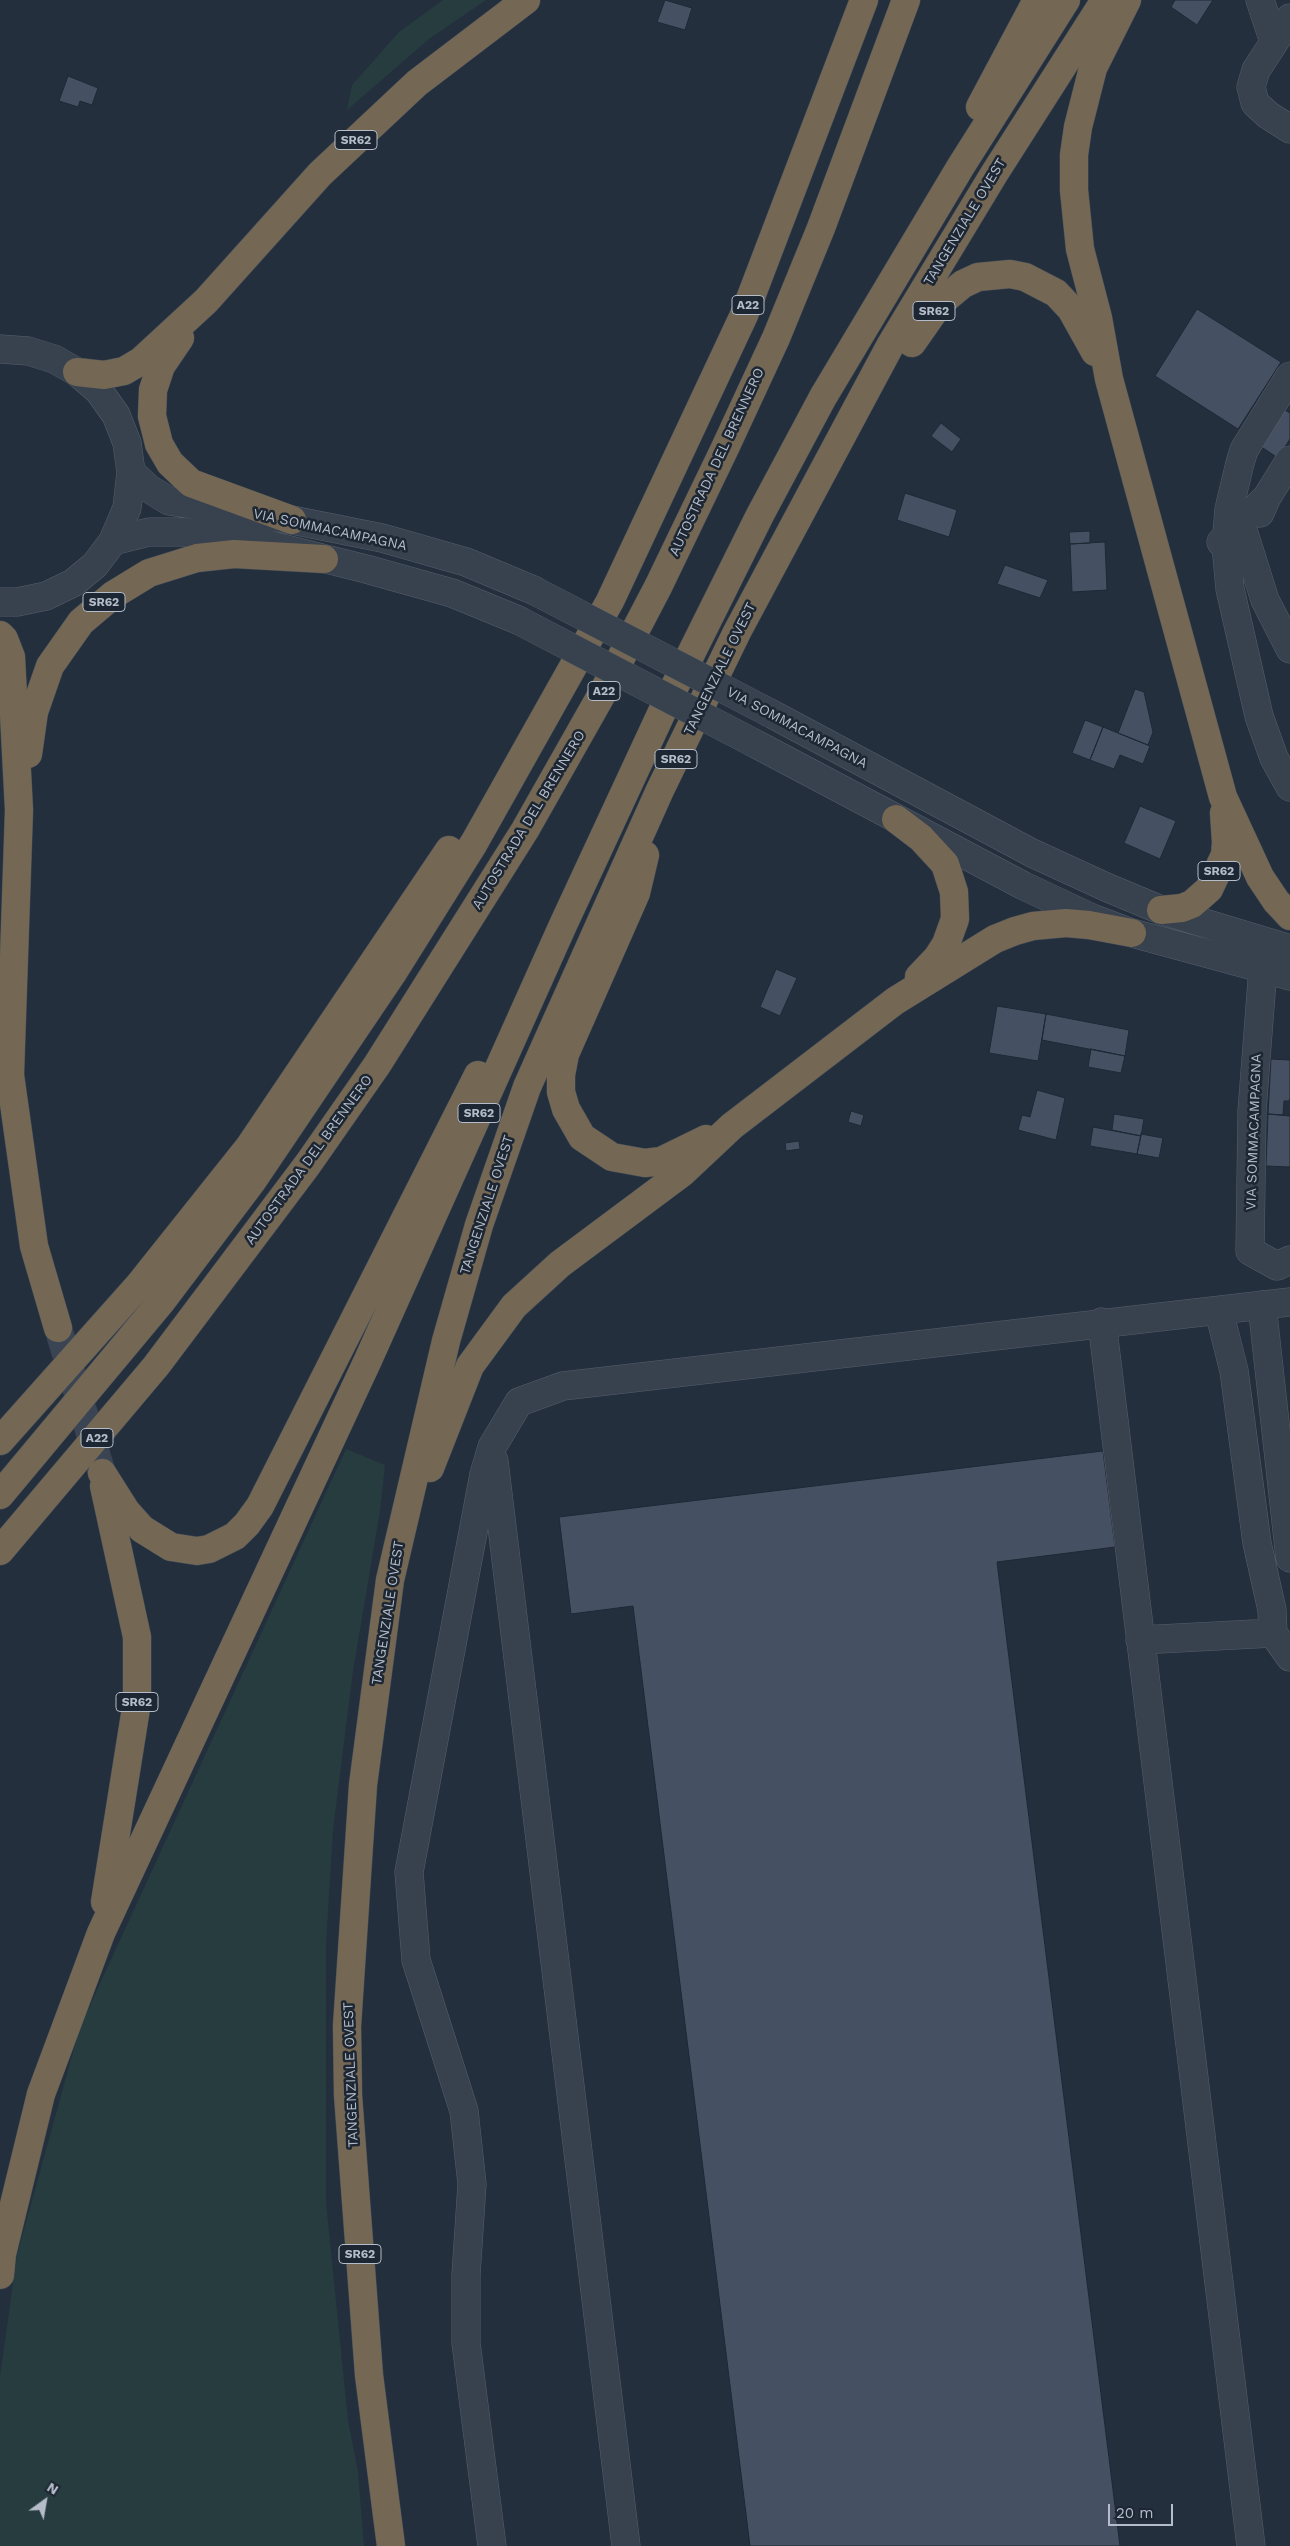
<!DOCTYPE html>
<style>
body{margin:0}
#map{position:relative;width:1290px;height:2546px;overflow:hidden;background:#242f3e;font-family:"Work Sans",sans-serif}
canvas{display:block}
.north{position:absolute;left:20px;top:2476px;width:50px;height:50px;-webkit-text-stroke:4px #1d2633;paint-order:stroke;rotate:32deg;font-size:14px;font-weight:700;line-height:20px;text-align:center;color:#b4bcc9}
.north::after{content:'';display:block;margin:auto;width:18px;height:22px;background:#b4bcc9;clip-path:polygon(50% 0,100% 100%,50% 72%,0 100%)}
.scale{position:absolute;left:1108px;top:2504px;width:65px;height:22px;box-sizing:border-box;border:2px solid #b4bcc9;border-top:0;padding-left:6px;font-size:15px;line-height:18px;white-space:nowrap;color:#b4bcc9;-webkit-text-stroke:4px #1d2633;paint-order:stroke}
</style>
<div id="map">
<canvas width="1290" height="2546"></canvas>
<div class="north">N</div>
<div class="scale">20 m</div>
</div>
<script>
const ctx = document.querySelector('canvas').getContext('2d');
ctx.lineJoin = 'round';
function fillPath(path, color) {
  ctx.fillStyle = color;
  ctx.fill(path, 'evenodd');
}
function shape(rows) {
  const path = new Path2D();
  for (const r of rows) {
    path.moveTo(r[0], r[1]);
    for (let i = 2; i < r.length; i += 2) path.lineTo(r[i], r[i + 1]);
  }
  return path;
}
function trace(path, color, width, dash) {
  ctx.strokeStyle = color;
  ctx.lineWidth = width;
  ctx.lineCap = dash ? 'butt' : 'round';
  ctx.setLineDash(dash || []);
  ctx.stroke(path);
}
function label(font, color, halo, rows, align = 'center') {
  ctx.font = font + ' "Work Sans",sans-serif';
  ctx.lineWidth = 5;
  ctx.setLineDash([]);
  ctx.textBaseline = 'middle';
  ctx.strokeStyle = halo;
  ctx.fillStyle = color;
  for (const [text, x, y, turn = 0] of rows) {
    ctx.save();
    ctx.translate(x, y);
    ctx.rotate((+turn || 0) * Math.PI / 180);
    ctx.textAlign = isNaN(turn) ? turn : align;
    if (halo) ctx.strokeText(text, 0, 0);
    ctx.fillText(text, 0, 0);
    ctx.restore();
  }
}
fillPath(shape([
 [443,0,486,0,429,39,347,110,352,85,399,32],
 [346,1449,385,1465,380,1511,353,1671,333,1830,326,1944,326,2202,348,2420,358,2472,364,2546,0,2546,0,2376,17,2255,80,2027]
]), '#263c3f');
const building = shape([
 [665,0,692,8,685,30,657,22,665,0],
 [1175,0,1213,0,1197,25,1171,7,1175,0],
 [68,76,98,88,92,105,80,101,78,107,59,101,68,76],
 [1197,309,1281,362,1238,429,1155,376,1197,309],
 [1283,409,1290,413,1290,439,1278,458,1260,446,1283,409],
 [941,423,961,439,952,452,931,436,941,423],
 [905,493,957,510,949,537,897,520,905,493],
 [1090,531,1090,543,1070,544,1069,532,1090,531],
 [1105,542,1107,590,1072,592,1070,544,1105,542],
 [1005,565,1048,580,1040,598,997,584,1005,565],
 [1135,689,1144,692,1153,732,1148,745,1118,733,1135,689],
 [1085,720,1103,727,1090,760,1072,753,1085,720],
 [1103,727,1150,746,1143,764,1120,755,1114,769,1090,760,1103,727],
 [1140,806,1176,821,1160,859,1124,843,1140,806],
 [776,969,797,978,780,1016,760,1007,776,969],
 [997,1006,1046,1014,1038,1061,989,1053,997,1006],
 [1046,1014,1129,1030,1125,1056,1042,1040,1046,1014],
 [1091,1049,1125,1056,1121,1073,1088,1067,1091,1049],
 [1271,1059,1290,1060,1290,1098,1289,1101,1284,1101,1283,1115,1268,1114,1271,1059],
 [1037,1090,1065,1098,1056,1140,1018,1130,1022,1115,1030,1117,1037,1090],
 [851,1111,864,1115,861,1126,848,1122,851,1111],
 [1114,1114,1144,1119,1141,1136,1112,1130,1114,1114],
 [1268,1114,1290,1116,1290,1167,1266,1166,1268,1114],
 [1093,1127,1141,1136,1137,1154,1090,1146,1093,1127],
 [1141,1134,1163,1138,1159,1158,1137,1154,1141,1134],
 [799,1141,800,1149,786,1151,785,1143,799,1141],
 [1103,1451,1115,1547,997,1562,1120,2546,750,2546,633,1606,571,1614,559,1517,1103,1451]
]);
fillPath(building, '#455162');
trace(building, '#1f2835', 1);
trace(shape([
 [58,1328,102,1473]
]), '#3a4453', 28, [28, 14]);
const minor = shape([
 [1260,0,1274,42],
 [1290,18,1256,70,1251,87,1255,103,1268,115,1290,129],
 [0,349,28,351,54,359,77,372,99,391,116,415,127,443,131,472,127,508,113,541,95,565,73,583,46,596,17,602,0,602],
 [1290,376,1244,450,1240,463,1229,509,1226,546,1230,589,1259,716,1274,758,1290,787],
 [131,472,148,488,169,501,292,520,382,538,466,562,533,590],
 [1236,508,1265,600,1290,649],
 [1260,513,1267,497,1290,460],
 [113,541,149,532,184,532,250,540,366,569,452,593,518,620],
 [1221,542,1267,497],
 [770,713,1032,853,1106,887,1161,910,1290,949],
 [754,743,1024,886,1092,918,1132,933,1290,976],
 [1263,968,1252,1111,1250,1251,1277,1266,1290,1260],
 [1262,1305,1290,1558],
 [1219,1311,1234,1371,1257,1543,1272,1610,1273,1633,1290,1657],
 [1102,1322,1251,2546],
 [494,1461,626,2546],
 [1140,1640,1273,1633],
 [492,2546,466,2343,466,2275,472,2184,464,2111,416,1960,409,1872,484,1474,492,1447,519,1402,563,1386,1290,1302]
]);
const highway = shape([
 [1127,0,1093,68,1078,127,1074,155,1074,190,1080,249,1098,318,1109,379,1223,797,1260,877,1276,901,1290,916],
 [980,107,1037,0],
 [180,338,161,366,153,390,152,416,159,444,170,463,191,483,292,520],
 [912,343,940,303,963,284,978,277,1010,274,1025,277,1056,293,1071,309,1095,352],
 [77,372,104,375,124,371,141,361,206,301,320,174,417,83,526,0],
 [0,635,4,639,11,657,19,810,10,1075,34,1246,58,1328],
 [28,754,34,712,50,666,81,622,113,595,149,573,197,558,234,554,324,559],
 [896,819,921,838,945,864,954,892,955,919,946,944,937,958,919,977],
 [645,855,636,893,565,1054,561,1075,561,1092,566,1109,582,1137,612,1157,645,1163,661,1161,706,1139],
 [1161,910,1182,908,1192,904,1209,889,1225,855,1226,842,1224,813],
 [0,1441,139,1285,249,1147,449,850],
 [430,1468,470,1366,514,1306,560,1264,682,1173,732,1126,895,1001,995,939,1015,931,1033,926,1066,923,1089,925,1132,933],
 [102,1473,126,1511,142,1529,171,1547,197,1551,209,1549,235,1536,247,1524,260,1506,478,1075],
 [104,1486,137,1637,137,1702,105,1902],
 [0,1495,161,1302,253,1180,392,974,474,843,610,601,744,315,864,0],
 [0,1551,156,1366,308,1164,377,1065,525,830,602,694,658,587,725,448,776,338,821,228,906,0],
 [0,2275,2,2254,41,2094,101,1933,368,1360,563,925,661,714,760,515,823,397,961,166,1066,0],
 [391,2546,369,2375,348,2095,347,2026,363,1785,390,1580,446,1341,479,1225,527,1087,660,790,737,632,890,346,994,174,1105,0]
]);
trace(minor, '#565f6c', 29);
trace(highway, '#434c59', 29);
trace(minor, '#38414e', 28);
trace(highway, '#746855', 28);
const minorBridge = shape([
 [533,590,770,713],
 [518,620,754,743]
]);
trace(minorBridge, '#565f6c', 29, []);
trace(minorBridge, '#38414e', 28);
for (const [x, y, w] of [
 [356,140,42],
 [748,305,32],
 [934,311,42],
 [104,602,42],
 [604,691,32],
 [676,759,42],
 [1219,871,42],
 [479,1113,42],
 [97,1438,32],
 [137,1702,42],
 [360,2254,42]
]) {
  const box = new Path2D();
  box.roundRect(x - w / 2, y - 9.5, w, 19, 4);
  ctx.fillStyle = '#1d2633';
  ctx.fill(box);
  trace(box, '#b4bcc9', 1);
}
label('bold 12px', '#b4bcc9', null, [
 ["SR62",356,140],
 ["A22",748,305],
 ["SR62",934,311],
 ["SR62",104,602],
 ["A22",604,691],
 ["SR62",676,759],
 ["SR62",1219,871],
 ["SR62",479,1113],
 ["A22",97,1438],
 ["SR62",137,1702],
 ["SR62",360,2254]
]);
label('14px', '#b4bcc9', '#1d2633', [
 ["TANGENZIALE OVEST",965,222,-59],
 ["AUTOSTRADA DEL BRENNERO",717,462,-65],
 ["VIA SOMMACAMPAGNA",330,530,12],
 ["TANGENZIALE OVEST",720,669,-64],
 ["VIA SOMMACAMPAGNA",797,728,28],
 ["AUTOSTRADA DEL BRENNERO",529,820,-59],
 ["VIA SOMMACAMPAGNA",1254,1132,-88],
 ["AUTOSTRADA DEL BRENNERO",309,1160,-54],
 ["TANGENZIALE OVEST",487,1205,-72],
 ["TANGENZIALE OVEST",388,1613,-81],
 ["TANGENZIALE OVEST",351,2075,-92]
]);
</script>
